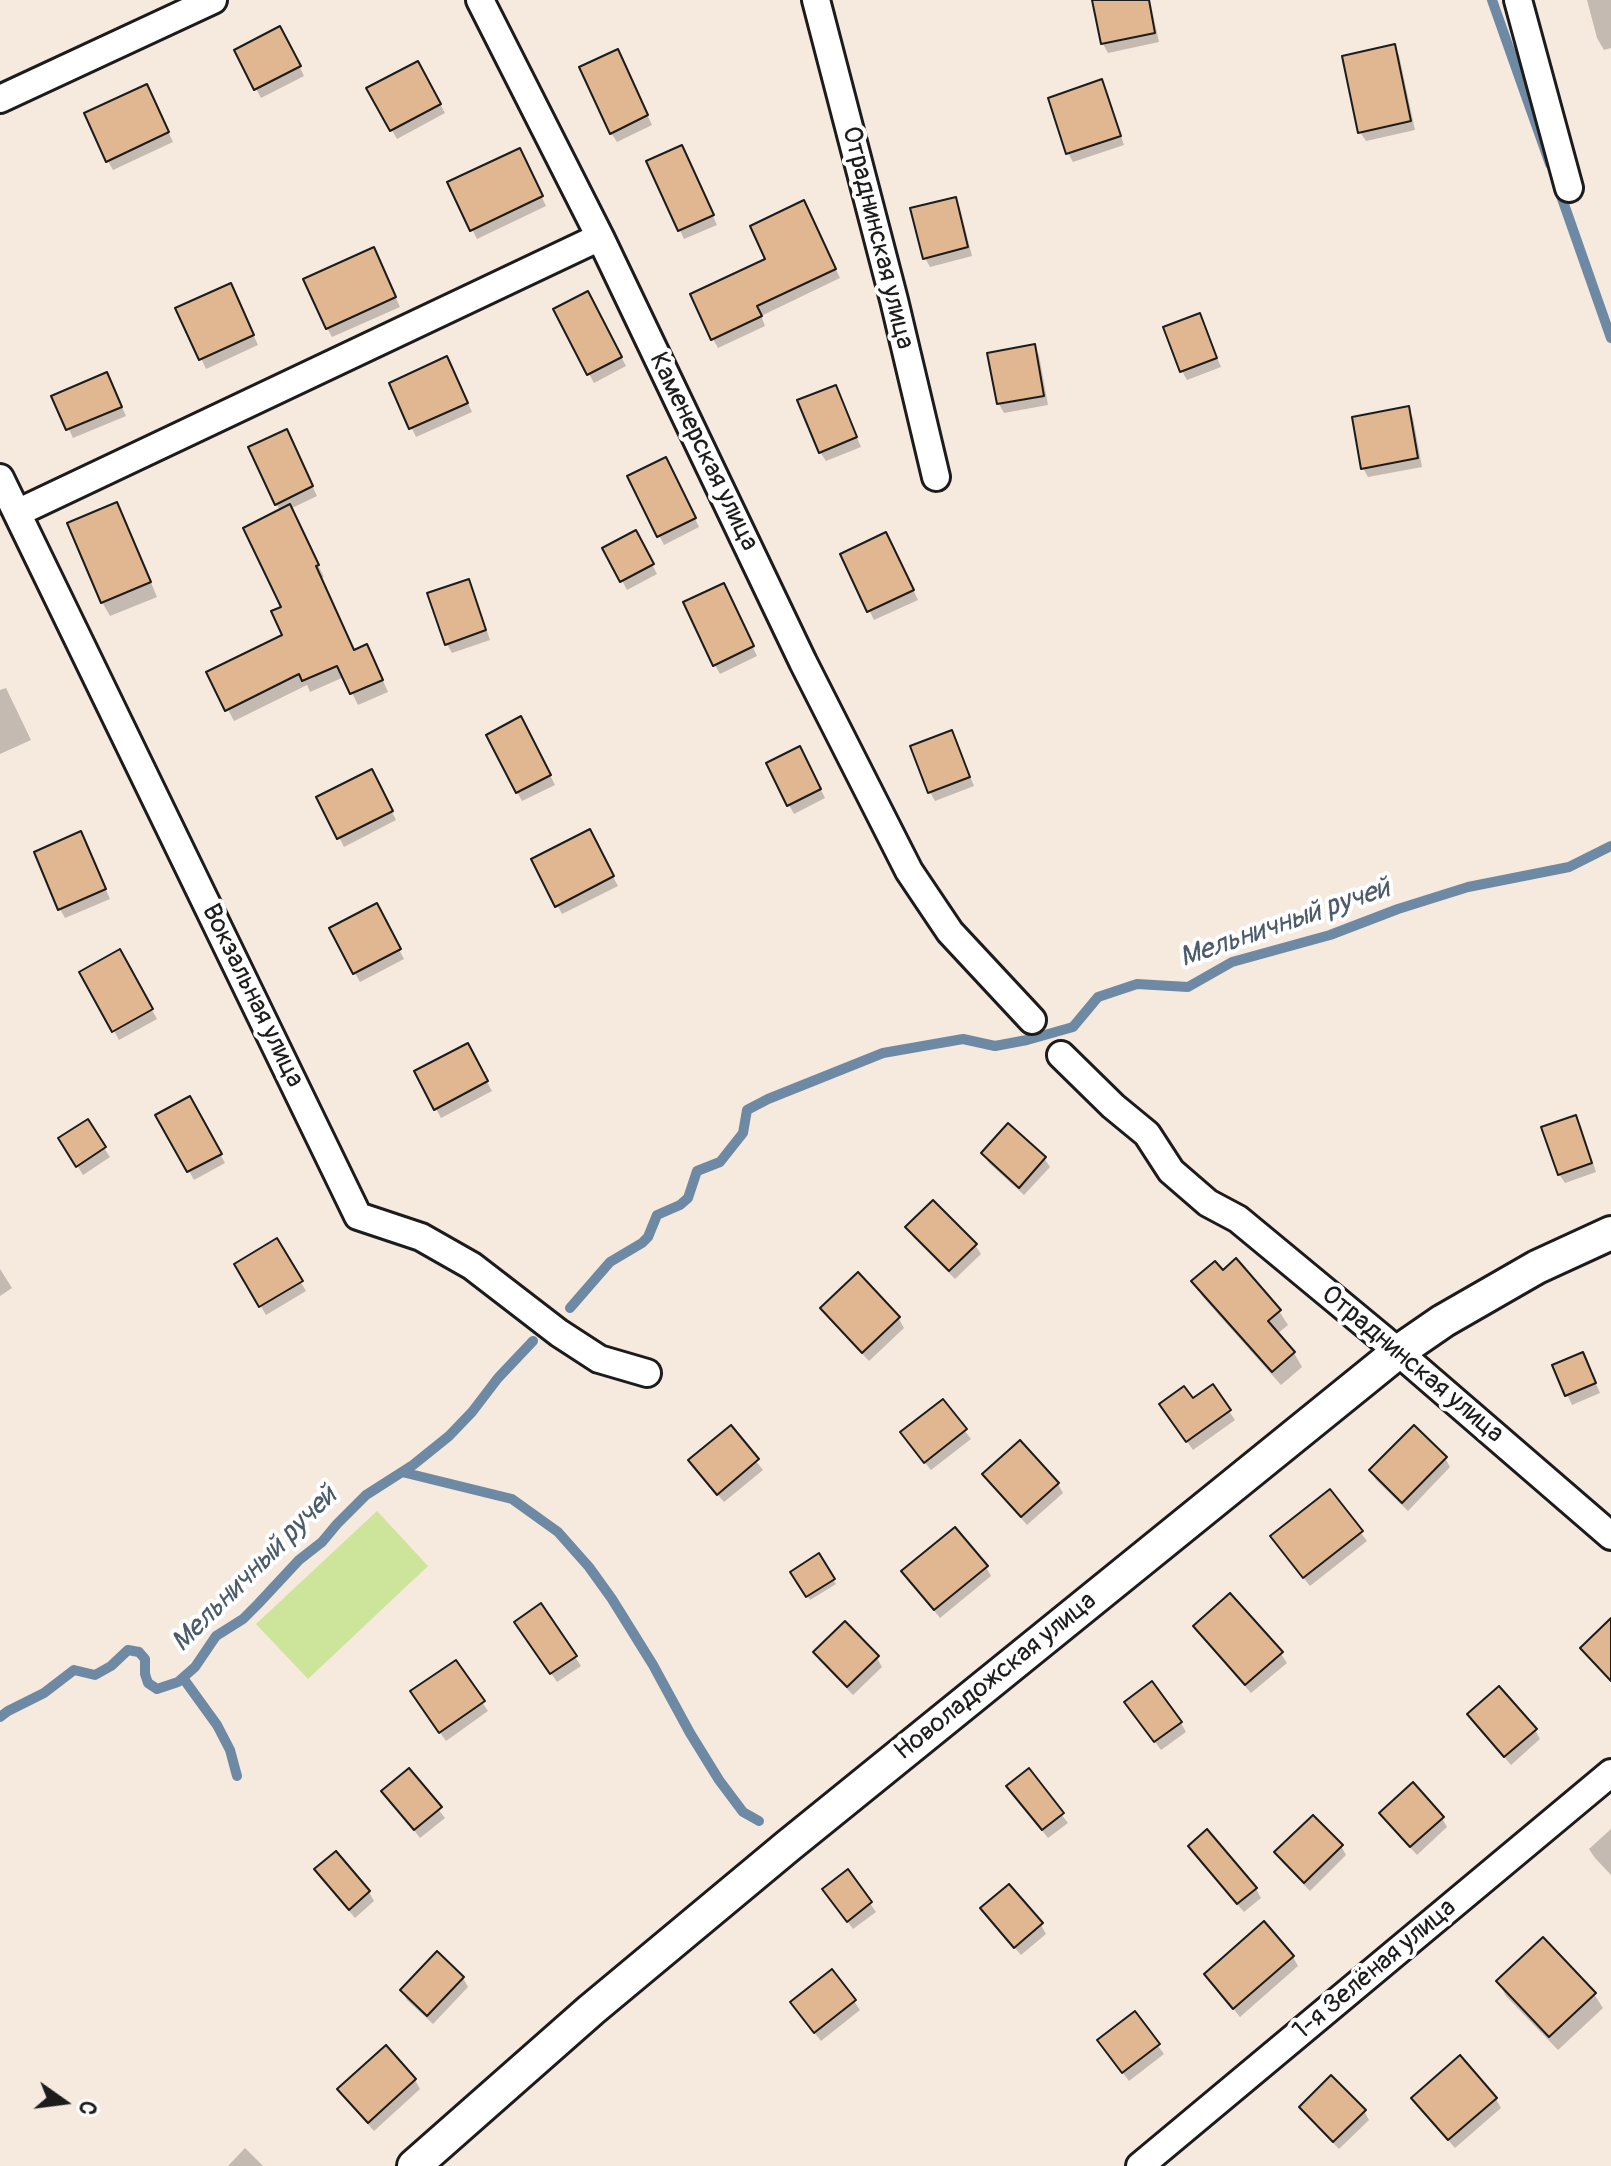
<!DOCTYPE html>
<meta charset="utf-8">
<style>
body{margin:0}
#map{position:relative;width:1611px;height:2166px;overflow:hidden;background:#f6e9de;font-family:Pangolin,sans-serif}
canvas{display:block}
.north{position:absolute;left:24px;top:2062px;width:80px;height:80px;-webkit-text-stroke:6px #fff;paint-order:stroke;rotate:104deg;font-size:22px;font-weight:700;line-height:32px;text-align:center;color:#1c1c1c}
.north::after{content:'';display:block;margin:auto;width:28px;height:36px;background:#1c1c1c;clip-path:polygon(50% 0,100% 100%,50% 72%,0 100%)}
</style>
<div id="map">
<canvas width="1611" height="2166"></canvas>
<div class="north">С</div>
</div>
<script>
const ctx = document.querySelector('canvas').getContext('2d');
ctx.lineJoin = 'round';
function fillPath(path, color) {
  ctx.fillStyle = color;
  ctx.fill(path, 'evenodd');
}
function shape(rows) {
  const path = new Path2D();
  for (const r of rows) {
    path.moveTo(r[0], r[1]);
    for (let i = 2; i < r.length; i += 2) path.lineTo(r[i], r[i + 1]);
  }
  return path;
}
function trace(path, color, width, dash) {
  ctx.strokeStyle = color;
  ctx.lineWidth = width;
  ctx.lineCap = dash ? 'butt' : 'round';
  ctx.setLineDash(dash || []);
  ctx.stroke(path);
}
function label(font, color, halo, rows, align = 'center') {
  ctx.font = font + ' Pangolin,sans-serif';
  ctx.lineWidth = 8;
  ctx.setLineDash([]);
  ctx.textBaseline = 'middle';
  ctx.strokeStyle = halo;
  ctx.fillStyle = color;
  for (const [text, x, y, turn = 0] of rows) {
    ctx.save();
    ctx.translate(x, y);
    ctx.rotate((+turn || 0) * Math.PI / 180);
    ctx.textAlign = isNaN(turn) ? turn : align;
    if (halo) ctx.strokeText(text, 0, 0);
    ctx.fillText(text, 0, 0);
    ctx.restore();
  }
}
fillPath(shape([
 [377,1511,428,1566,308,1679,256,1624]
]), '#cce59b');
fillPath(shape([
 [1094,0,1150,0,1159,42,1108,53,1103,44],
 [1587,0,1611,0,1611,48,1604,50,1597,38],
 [285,37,304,76,261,98,236,50],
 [1394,46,1399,55,1415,130,1366,141,1360,132],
 [622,61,652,125,617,142,611,133],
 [418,63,445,113,397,139,369,89],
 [1101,82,1106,91,1124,145,1073,162,1068,153],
 [151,95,173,142,113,170,108,161],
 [686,156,717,225,684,239,649,162],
 [524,159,546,206,477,239,449,183],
 [955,199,960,208,972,256,930,267,925,258],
 [808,212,840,278,761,316,765,326,718,348,713,339,768,260],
 [378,258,400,307,332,337,327,328],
 [587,293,626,366,594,383,555,310],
 [235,295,258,345,206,369,178,309],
 [1199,316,1221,367,1187,380,1182,371],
 [1034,346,1039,355,1048,405,1004,413,999,404],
 [452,368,472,412,416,437,391,384],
 [111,383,126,416,73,438,54,397],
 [835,387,861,447,826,461,820,452],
 [1408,409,1413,418,1422,467,1368,477,1363,468],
 [291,441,317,496,290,509,324,577,321,578,355,652,373,658,388,692,358,705,344,677,310,692,307,685,234,721,209,673,284,636,281,511,276,504],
 [670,468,699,527,664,545,630,477],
 [124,518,157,597,110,616,102,602],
 [635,532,657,574,627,590,605,548],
 [891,543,918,600,874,620,842,554],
 [468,582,473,590,490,640,452,653,447,644],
 [728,594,757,656,720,674,715,665],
 [6,688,31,740,0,754,0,690],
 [526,728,555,785,522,801,517,792],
 [952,732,974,786,935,801,930,792],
 [805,758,825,798,794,814,789,805],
 [376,780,396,820,344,847,319,798],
 [594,841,618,886,562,914,534,860],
 [85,843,110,899,65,918,60,909],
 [381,915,404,959,360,982,355,973],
 [120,952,157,1019,119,1040,82,973],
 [467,1046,492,1091,441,1118,416,1072],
 [189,1098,225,1163,194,1180,158,1116],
 [1576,1117,1581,1126,1596,1172,1565,1183,1559,1174],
 [87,1122,110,1157,83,1175,61,1139],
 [983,1154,1044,1158,1050,1167,1024,1195,989,1163],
 [908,1228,975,1245,981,1254,955,1279,913,1237],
 [276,1240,306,1291,266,1315,236,1265],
 [0,1269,12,1288,0,1296],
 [1223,1273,1279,1311,1288,1325,1277,1334,1294,1353,1302,1367,1281,1385,1202,1296,1194,1281],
 [858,1275,899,1319,904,1328,869,1361,828,1317,823,1308],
 [1587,1363,1600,1393,1572,1405,1554,1366],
 [1212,1386,1235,1420,1193,1450,1167,1413,1192,1401],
 [943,1402,971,1439,931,1470,908,1442],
 [730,1428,763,1470,724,1502,696,1469],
 [1445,1458,1450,1467,1408,1511,1376,1480,1371,1471],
 [985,1474,1058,1484,1063,1493,1027,1525,990,1483],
 [1330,1492,1367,1541,1310,1586,1278,1546],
 [818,1556,836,1584,810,1600,792,1572],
 [986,1567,991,1576,940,1618,909,1580],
 [1230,1596,1281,1654,1287,1663,1251,1693,1201,1635,1195,1626],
 [541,1606,581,1666,557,1682,522,1631],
 [1611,1628,1611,1682,1588,1657,1582,1648],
 [815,1652,877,1658,882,1667,853,1695,820,1661],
 [455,1663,488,1711,446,1741,418,1701],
 [1132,1711,1181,1723,1186,1732,1161,1750],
 [1470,1714,1535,1730,1540,1739,1511,1765,1475,1723],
 [409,1771,445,1818,420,1838,384,1791],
 [1028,1771,1068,1823,1048,1838,1014,1795],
 [1382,1813,1442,1818,1447,1827,1417,1855,1387,1822],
 [1611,1829,1611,1875,1595,1858,1589,1849],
 [1190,1846,1256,1889,1261,1898,1244,1912,1195,1855],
 [1341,1846,1346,1855,1310,1891,1282,1862,1277,1853],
 [336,1853,369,1892,374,1901,355,1918,322,1879,317,1870],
 [848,1872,876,1912,853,1929,830,1898],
 [1009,1886,1041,1925,1046,1934,1021,1955,988,1917],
 [1293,1957,1298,1966,1240,2017,1206,1975],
 [463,1978,468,1987,433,2024,407,2000,402,1991],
 [1498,1981,1594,1994,1603,2008,1558,2050,1506,1996],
 [854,2001,860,2010,821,2041,798,2012],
 [1135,2014,1164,2054,1129,2081,1105,2049],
 [386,2048,415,2080,420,2089,374,2131,345,2099,340,2090],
 [1496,2099,1501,2108,1455,2148,1419,2107],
 [1301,2107,1364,2111,1369,2120,1339,2149,1307,2116],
 [245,2148,263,2166,228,2166]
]), '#0003');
trace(shape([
 [1492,0,1550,164],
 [1558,187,1611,338],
 [570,1308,610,1262,642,1243,648,1237,657,1215,680,1205,688,1198,697,1171,720,1162,743,1133,747,1110,768,1099,883,1053,963,1039,995,1046,1027,1040,1073,1027,1098,997,1137,984,1188,987,1232,962,1330,935,1398,909,1468,887,1569,867,1611,846],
 [402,1472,512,1499,558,1532,589,1567,612,1599,653,1665,690,1733,719,1780,743,1812,759,1821],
 [183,1678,217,1725,230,1750,237,1776],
 [0,1717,8,1711,44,1693,74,1670,95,1675,111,1666,128,1650,139,1652,145,1659,145,1674,148,1683,157,1689,178,1682,195,1667,216,1636,243,1619,258,1604,299,1560,322,1542,337,1524,366,1495,413,1465,449,1436,472,1412,498,1378,533,1341]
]), '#6e89a4', 10);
const building = shape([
 [1092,0,1149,0,1155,33,1101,44,1092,0],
 [280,26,301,66,254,90,234,50,280,26],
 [1395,44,1411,121,1358,133,1342,56,1395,44],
 [618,49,648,115,610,134,579,67,618,49],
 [418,61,441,104,390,131,366,88,418,61],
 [1102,79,1121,136,1066,154,1048,98,1102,79],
 [147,84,169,132,106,162,84,113,147,84],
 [682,145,714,215,678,231,646,161,682,145],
 [520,148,543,196,470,231,447,182,520,148],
 [956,197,968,247,923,259,910,208,956,197],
 [804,200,836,269,757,306,762,316,711,340,690,294,765,259,750,226,804,200],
 [374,247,396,297,326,329,303,279,374,247],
 [231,283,254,335,199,360,175,308,231,283],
 [588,291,622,357,587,375,553,309,588,291],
 [1200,313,1217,358,1180,372,1163,327,1200,313],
 [1035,344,1044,396,997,404,987,353,1035,344],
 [447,356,468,403,409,429,389,383,447,356],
 [107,372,122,407,66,430,51,396,107,372],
 [836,385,857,437,819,453,797,400,836,385],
 [1409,406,1418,458,1361,469,1352,417,1409,406],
 [287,429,313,486,275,505,248,447,287,429],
 [666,457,696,518,657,537,627,476,666,457],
 [117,502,151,582,101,603,67,523,117,502],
 [290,504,319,565,316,566,354,650,367,644,383,680,350,694,337,666,302,681,299,674,225,711,206,672,282,635,271,611,281,607,243,528,290,504],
 [636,530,654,564,620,582,602,548,636,530],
 [886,532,914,590,867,612,840,554,886,532],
 [469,579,486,630,445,645,427,593,469,579],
 [724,583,754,646,713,666,683,602,724,583],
 [521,716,551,775,516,793,486,735,521,716],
 [952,730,970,777,928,793,910,746,952,730],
 [800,746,821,789,787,806,766,763,800,746],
 [372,769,393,811,337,839,316,797,372,769],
 [590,829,614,876,555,907,531,859,590,829],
 [81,831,106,889,58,910,34,852,81,831],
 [377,903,401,949,353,974,329,928,377,903],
 [120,949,153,1009,112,1032,79,972,120,949],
 [468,1043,488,1081,434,1110,414,1071,468,1043],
 [190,1096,222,1154,187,1172,155,1115,190,1096],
 [1576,1115,1592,1163,1558,1175,1541,1127,1576,1115],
 [88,1119,106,1147,76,1167,58,1138,88,1119],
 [1008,1123,1046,1157,1019,1188,981,1153,1008,1123],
 [933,1200,977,1244,949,1271,905,1227,933,1200],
 [277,1238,303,1281,259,1307,234,1264,277,1238],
 [1236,1258,1281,1310,1268,1321,1295,1352,1272,1372,1191,1281,1215,1261,1223,1270,1236,1258],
 [858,1272,900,1317,862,1353,820,1308,858,1272],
 [1583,1352,1596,1383,1565,1396,1552,1365,1583,1352],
 [1213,1384,1231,1410,1186,1442,1159,1404,1184,1386,1193,1398,1213,1384],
 [943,1399,967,1429,924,1463,900,1432,943,1399],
 [731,1425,759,1459,717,1495,688,1460,731,1425],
 [1414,1425,1447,1457,1402,1503,1369,1470,1414,1425],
 [1020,1440,1059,1483,1021,1517,982,1474,1020,1440],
 [1330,1489,1363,1531,1303,1578,1270,1536,1330,1489],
 [955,1527,988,1566,934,1610,901,1571,955,1527],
 [819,1553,835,1579,806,1597,790,1572,819,1553],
 [1230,1593,1283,1652,1245,1685,1193,1626,1230,1593],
 [541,1603,577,1656,550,1674,514,1622,541,1603],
 [1611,1618,1611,1681,1580,1648,1611,1618],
 [845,1621,879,1656,847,1687,813,1652,845,1621],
 [456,1660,485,1701,439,1733,410,1691,456,1660],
 [1152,1681,1182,1722,1154,1742,1124,1702,1152,1681],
 [1499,1686,1537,1729,1504,1757,1467,1714,1499,1686],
 [409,1768,442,1807,414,1830,381,1791,409,1768],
 [1029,1768,1064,1813,1042,1830,1006,1786,1029,1768],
 [1413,1782,1444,1817,1410,1847,1379,1813,1413,1782],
 [1313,1815,1343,1845,1304,1883,1274,1852,1313,1815],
 [1207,1829,1257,1888,1237,1904,1188,1846,1207,1829],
 [336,1851,370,1891,349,1910,314,1869,336,1851],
 [848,1869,872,1902,847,1922,822,1889,848,1869],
 [1009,1884,1043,1923,1014,1948,980,1908,1009,1884],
 [1264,1921,1294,1956,1233,2009,1204,1974,1264,1921],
 [1543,1937,1596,1993,1549,2037,1496,1981,1543,1937],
 [437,1951,464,1977,427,2016,400,1990,437,1951],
 [832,1969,856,2000,814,2033,790,2002,832,1969],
 [1135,2011,1160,2044,1122,2073,1097,2040,1135,2011],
 [386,2045,416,2079,368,2123,337,2089,386,2045],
 [1460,2055,1497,2098,1448,2140,1411,2098,1460,2055],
 [1331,2075,1366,2110,1333,2142,1299,2107,1331,2075]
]);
fillPath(building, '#e0b791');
trace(building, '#1c1c1c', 2);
const minor = shape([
 [480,0,600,237,803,662,909,871,950,932,1032,1020],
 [816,0,894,300,936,477],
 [1518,0,1569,188],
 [0,99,213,0],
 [0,478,358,1216,421,1237,472,1266,559,1333,599,1359,647,1373],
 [17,513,600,237],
 [1061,1055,1113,1106,1147,1134,1171,1171,1208,1203,1238,1219,1383,1339,1611,1536],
 [1140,2166,1611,1773]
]);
const tertiary = shape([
 [414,2166,591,2010,788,1846,1398,1352,1443,1321,1537,1267,1611,1233]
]);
trace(minor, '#1c1c1c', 32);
trace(tertiary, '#1c1c1c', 38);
trace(minor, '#fff', 26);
trace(tertiary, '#fff', 32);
label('26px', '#1c1c1c', '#fff', [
 ["Отраднинская улица",877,238,76],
 ["Каменерская улица",703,452,64],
 ["Вокзальная улица",252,996,64],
 ["Отраднинская улица",1412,1365,40],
 ["Новоладожская улица",996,1677,-39],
 ["1-я Зелёная улица",1375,1970,-40]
]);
label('italic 28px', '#4c5b6b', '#fff', [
 ["Мельничный ручей",1285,924,-19],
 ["Мельничный ручей",255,1570,-45]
]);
</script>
